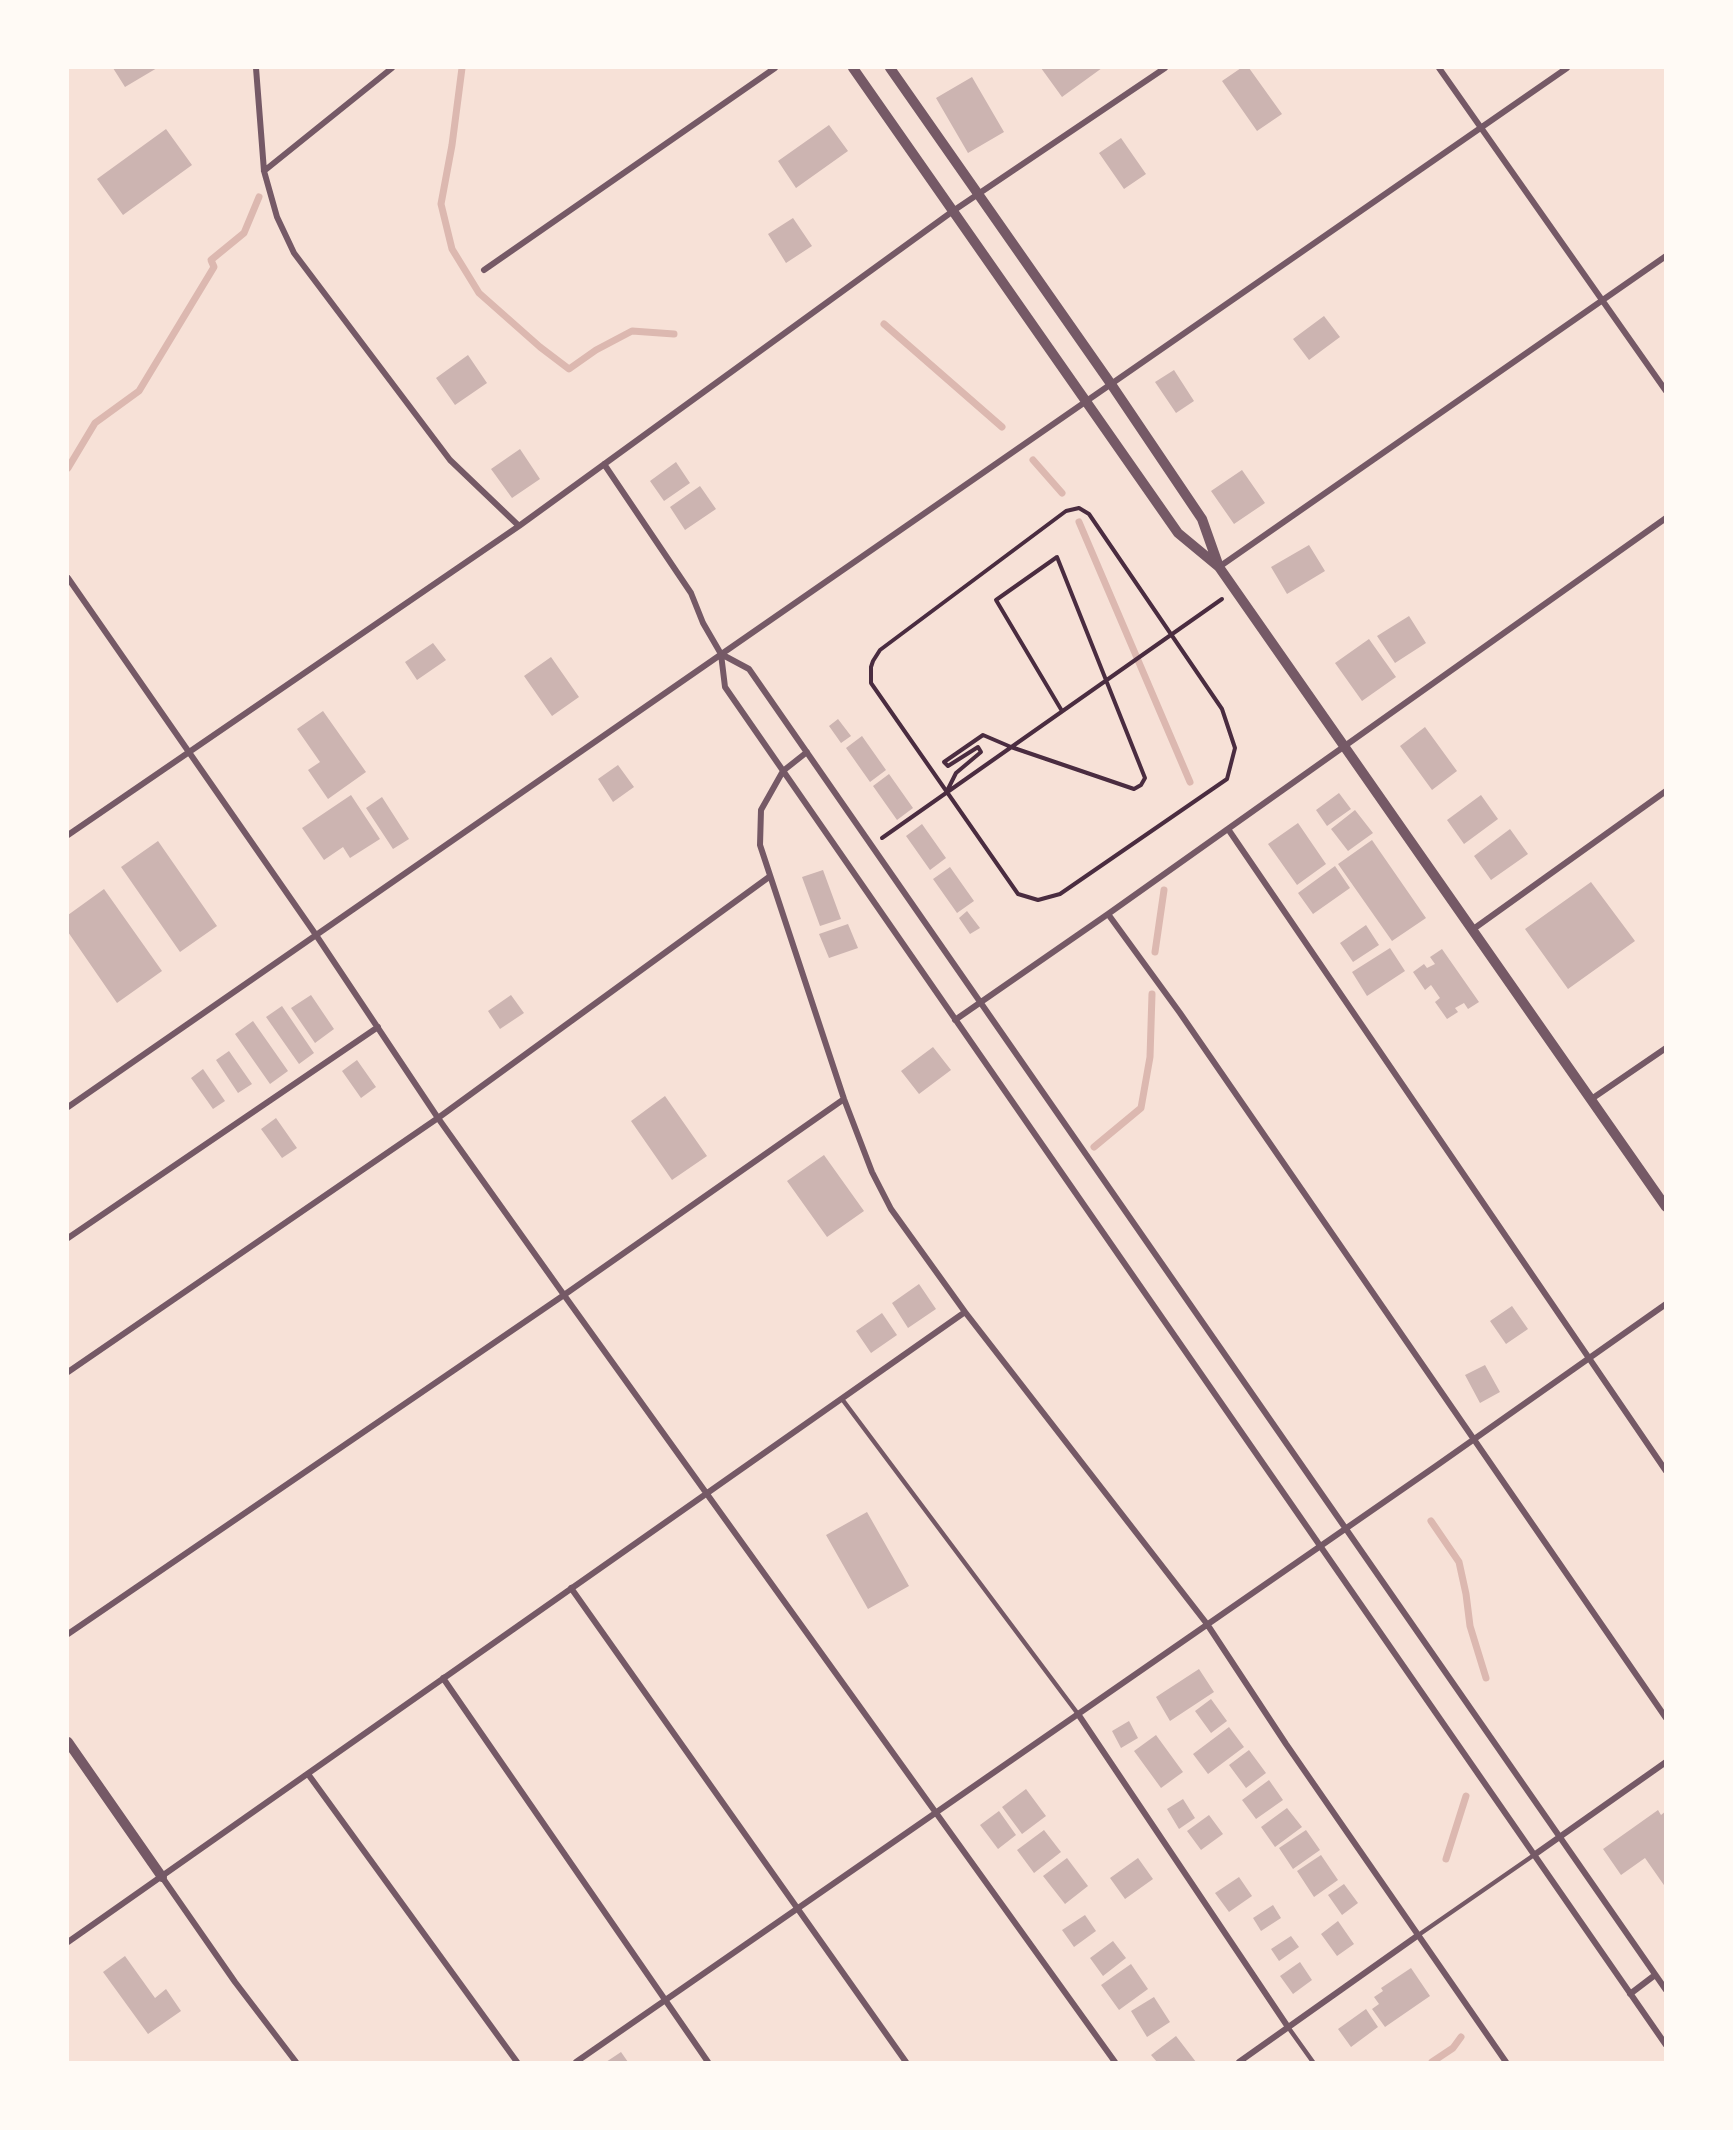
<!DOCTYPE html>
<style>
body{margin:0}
#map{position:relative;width:1733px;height:2130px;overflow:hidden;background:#f7e1d7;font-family:Overpass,sans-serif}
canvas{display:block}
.frame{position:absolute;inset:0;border:69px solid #fffaf5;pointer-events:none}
</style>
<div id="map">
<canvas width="1733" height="2130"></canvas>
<div class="frame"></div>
</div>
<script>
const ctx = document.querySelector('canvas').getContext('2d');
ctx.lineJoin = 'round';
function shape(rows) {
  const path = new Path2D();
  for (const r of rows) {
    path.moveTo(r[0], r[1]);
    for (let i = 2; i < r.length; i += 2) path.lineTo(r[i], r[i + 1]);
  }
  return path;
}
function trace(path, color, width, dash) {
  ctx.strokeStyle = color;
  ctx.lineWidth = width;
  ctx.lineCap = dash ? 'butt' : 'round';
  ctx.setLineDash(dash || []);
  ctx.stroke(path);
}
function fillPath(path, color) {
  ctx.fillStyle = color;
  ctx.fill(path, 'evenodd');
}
trace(shape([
 [462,68,452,145,441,204,452,249,479,293,540,347,569,369,596,350,632,331,674,334],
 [884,324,1002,427],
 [1033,460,1062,493],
 [68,468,95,423,139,391,214,267,211,260,244,233,259,197],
 [1079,522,1190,782],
 [1155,952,1164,890],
 [1094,1147,1141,1108,1150,1057,1152,994],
 [1431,1521,1459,1562,1466,1594,1470,1626,1486,1678],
 [1446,1859,1466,1796],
 [1432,2062,1453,2048,1461,2037]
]), '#dcb8b0', 7);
fillPath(shape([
 [113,68,157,68,125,87],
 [1041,68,1102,68,1062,97],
 [1241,68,1249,68,1282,114,1257,131,1222,81],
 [972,77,1004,132,968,153,936,98],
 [829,125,848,151,796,188,778,161],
 [166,129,192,165,123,215,97,179],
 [1121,138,1146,174,1124,189,1099,153],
 [793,218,812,246,786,263,768,234],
 [1324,316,1340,337,1309,360,1293,339],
 [468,355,487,383,455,405,436,378],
 [1174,370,1194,401,1176,413,1155,382],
 [520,449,540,479,512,498,491,469],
 [676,462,690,483,664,501,650,481],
 [1242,470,1265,503,1234,524,1211,491],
 [700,486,716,509,685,530,670,507],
 [1309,545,1325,571,1287,594,1271,567],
 [1409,616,1426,643,1395,663,1377,636],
 [1369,639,1396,677,1362,701,1335,663],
 [433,643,446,660,417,680,405,662],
 [551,657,579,697,552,716,524,676],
 [323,711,366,772,328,799,308,770,320,762,297,729],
 [838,719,851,736,841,743,829,726],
 [1425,727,1457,771,1432,790,1400,746],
 [862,736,886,770,870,782,846,748],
 [618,765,634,787,613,802,598,779],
 [889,774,913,808,897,820,873,786],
 [1339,793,1351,809,1327,826,1316,810],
 [351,795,380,839,350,858,343,847,324,860,302,828],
 [1481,795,1498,819,1464,844,1447,820],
 [382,797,409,839,393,849,366,808],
 [1355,810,1373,833,1348,851,1331,829],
 [1298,823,1326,864,1297,885,1268,844],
 [922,824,946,858,930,870,906,836],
 [1510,829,1528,854,1491,880,1474,856],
 [1372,840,1426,918,1392,941,1338,864],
 [158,841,217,926,180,952,121,867],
 [1335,866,1350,888,1313,914,1298,893],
 [950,867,974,901,957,913,933,879],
 [823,870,841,919,820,926,802,877],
 [1591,882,1635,941,1568,989,1525,929],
 [104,889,162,971,117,1003,68,932,68,915],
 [967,911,980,928,970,934,959,918],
 [848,924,858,948,829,958,819,934],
 [1366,925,1379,945,1353,962,1340,943],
 [1390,948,1405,971,1367,996,1352,972],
 [1442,949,1479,1002,1468,1009,1464,1003,1455,1008,1458,1012,1447,1019,1435,1002,1440,998,1431,985,1425,990,1413,972,1424,964,1427,968,1435,964,1430,957],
 [311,995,334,1029,315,1043,291,1008],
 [511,995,524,1013,500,1029,488,1011],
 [282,1006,314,1053,299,1064,266,1017],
 [253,1021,288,1071,270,1084,235,1034],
 [933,1047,951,1070,919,1094,901,1071],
 [229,1051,252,1084,238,1093,216,1060],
 [357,1060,376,1087,361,1098,342,1071],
 [203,1069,225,1101,213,1109,191,1078],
 [665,1096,707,1156,672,1180,631,1121],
 [276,1118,297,1148,282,1158,261,1129],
 [824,1155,864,1211,827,1237,787,1181],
 [919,1284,936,1309,908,1328,892,1303],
 [1512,1306,1528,1329,1506,1344,1490,1321],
 [882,1313,897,1335,871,1353,856,1331],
 [1485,1365,1500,1392,1480,1403,1465,1375],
 [867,1512,909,1586,868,1609,826,1535],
 [1199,1669,1214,1692,1170,1721,1156,1697],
 [1211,1699,1227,1721,1211,1733,1195,1711],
 [1129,1721,1138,1738,1121,1748,1112,1731],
 [1229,1727,1244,1747,1208,1774,1193,1754],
 [1156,1735,1183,1772,1161,1788,1134,1751],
 [1249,1750,1266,1773,1246,1788,1229,1765],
 [1269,1780,1283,1800,1256,1819,1242,1800],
 [1026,1789,1046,1816,1022,1834,1002,1807],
 [1183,1799,1195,1818,1179,1829,1167,1809],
 [1287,1808,1302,1827,1275,1847,1261,1827],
 [1658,1810,1661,1815,1666,1811,1666,1888,1645,1858,1621,1875,1603,1849],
 [999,1811,1016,1835,998,1849,980,1825],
 [1209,1815,1223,1834,1201,1850,1187,1831],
 [1044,1830,1061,1852,1034,1873,1017,1850],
 [1306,1830,1320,1850,1293,1869,1279,1848],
 [1321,1855,1338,1880,1314,1897,1297,1871],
 [1067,1858,1088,1886,1065,1904,1043,1876],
 [1138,1858,1153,1879,1125,1899,1110,1878],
 [1239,1877,1252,1896,1229,1912,1215,1893],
 [1344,1884,1358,1903,1342,1915,1328,1895],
 [1273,1905,1281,1918,1261,1931,1253,1918],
 [1085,1915,1096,1931,1074,1947,1062,1930],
 [1338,1921,1354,1944,1337,1956,1321,1934],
 [1291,1936,1299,1947,1279,1961,1271,1949],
 [1113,1941,1126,1958,1103,1976,1090,1958],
 [125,1956,155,1998,166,1989,181,2011,148,2034,103,1972],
 [1300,1962,1312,1980,1293,1994,1280,1976],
 [1131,1964,1148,1989,1119,2010,1101,1985],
 [1411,1968,1430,1996,1385,2027,1372,2009,1379,2004,1374,1997,1383,1991,1381,1988],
 [1154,1997,1170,2022,1147,2037,1131,2011],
 [1366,2009,1378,2027,1351,2047,1338,2029],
 [1176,2036,1196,2062,1157,2062,1151,2055],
 [621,2052,628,2062,606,2062]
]), '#ccb4b1');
trace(shape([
 [1079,508,1089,514,1222,709,1235,748,1227,779,1060,894,1038,900,1018,894,871,683,871,667,873,661,880,650,1066,511,1079,508],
 [947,791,956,773,981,752,978,747,948,766,944,762,983,735,1011,747,1134,789,1141,785,1145,778,1057,557,996,600,1062,711],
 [882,838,1222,599]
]), '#4a2c40', 4);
trace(shape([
 [842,1399,1078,1714],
 [1417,1936,1534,1855],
 [1288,2027,1313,2062]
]), '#755966', 4.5);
trace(shape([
 [256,68,264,171,277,217,294,253,450,460,519,526],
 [1439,68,1666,391],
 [264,171,392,68],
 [484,270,775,68],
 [604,464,691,593,703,623,721,654,725,687,1666,2045],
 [1219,567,1666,256],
 [68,578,316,935,438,1118,564,1295,1115,2062],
 [721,654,749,669,1666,1990],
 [807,752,783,771,761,810,760,845,844,1099,872,1172,891,1209,965,1312,1207,1624,1286,1744,1506,2062],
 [1228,829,1666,1471],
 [68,835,519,526,953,211,1165,68],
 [1108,914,1180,1013,1666,1718],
 [1472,930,1666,791],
 [955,1020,1108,914,1666,518],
 [1590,1100,1666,1048],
 [68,1107,1567,68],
 [68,1238,378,1027],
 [68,1372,438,1118,769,877],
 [571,1588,906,2062],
 [68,1634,564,1295,844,1099],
 [443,1678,708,2062],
 [1078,1714,1288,2027],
 [308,1774,517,2062],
 [1534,1855,1666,1762],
 [162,1877,235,1982,296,2062],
 [68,1942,965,1312],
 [1630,1994,1655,1975],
 [576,2062,1436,1466,1666,1304],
 [1239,2062,1417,1936]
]), '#755966', 6);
trace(shape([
 [853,68,1178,533,1219,567,1666,1207],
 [890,68,1111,384,1202,519,1219,567],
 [68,1742,162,1877]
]), '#755966', 10);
</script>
